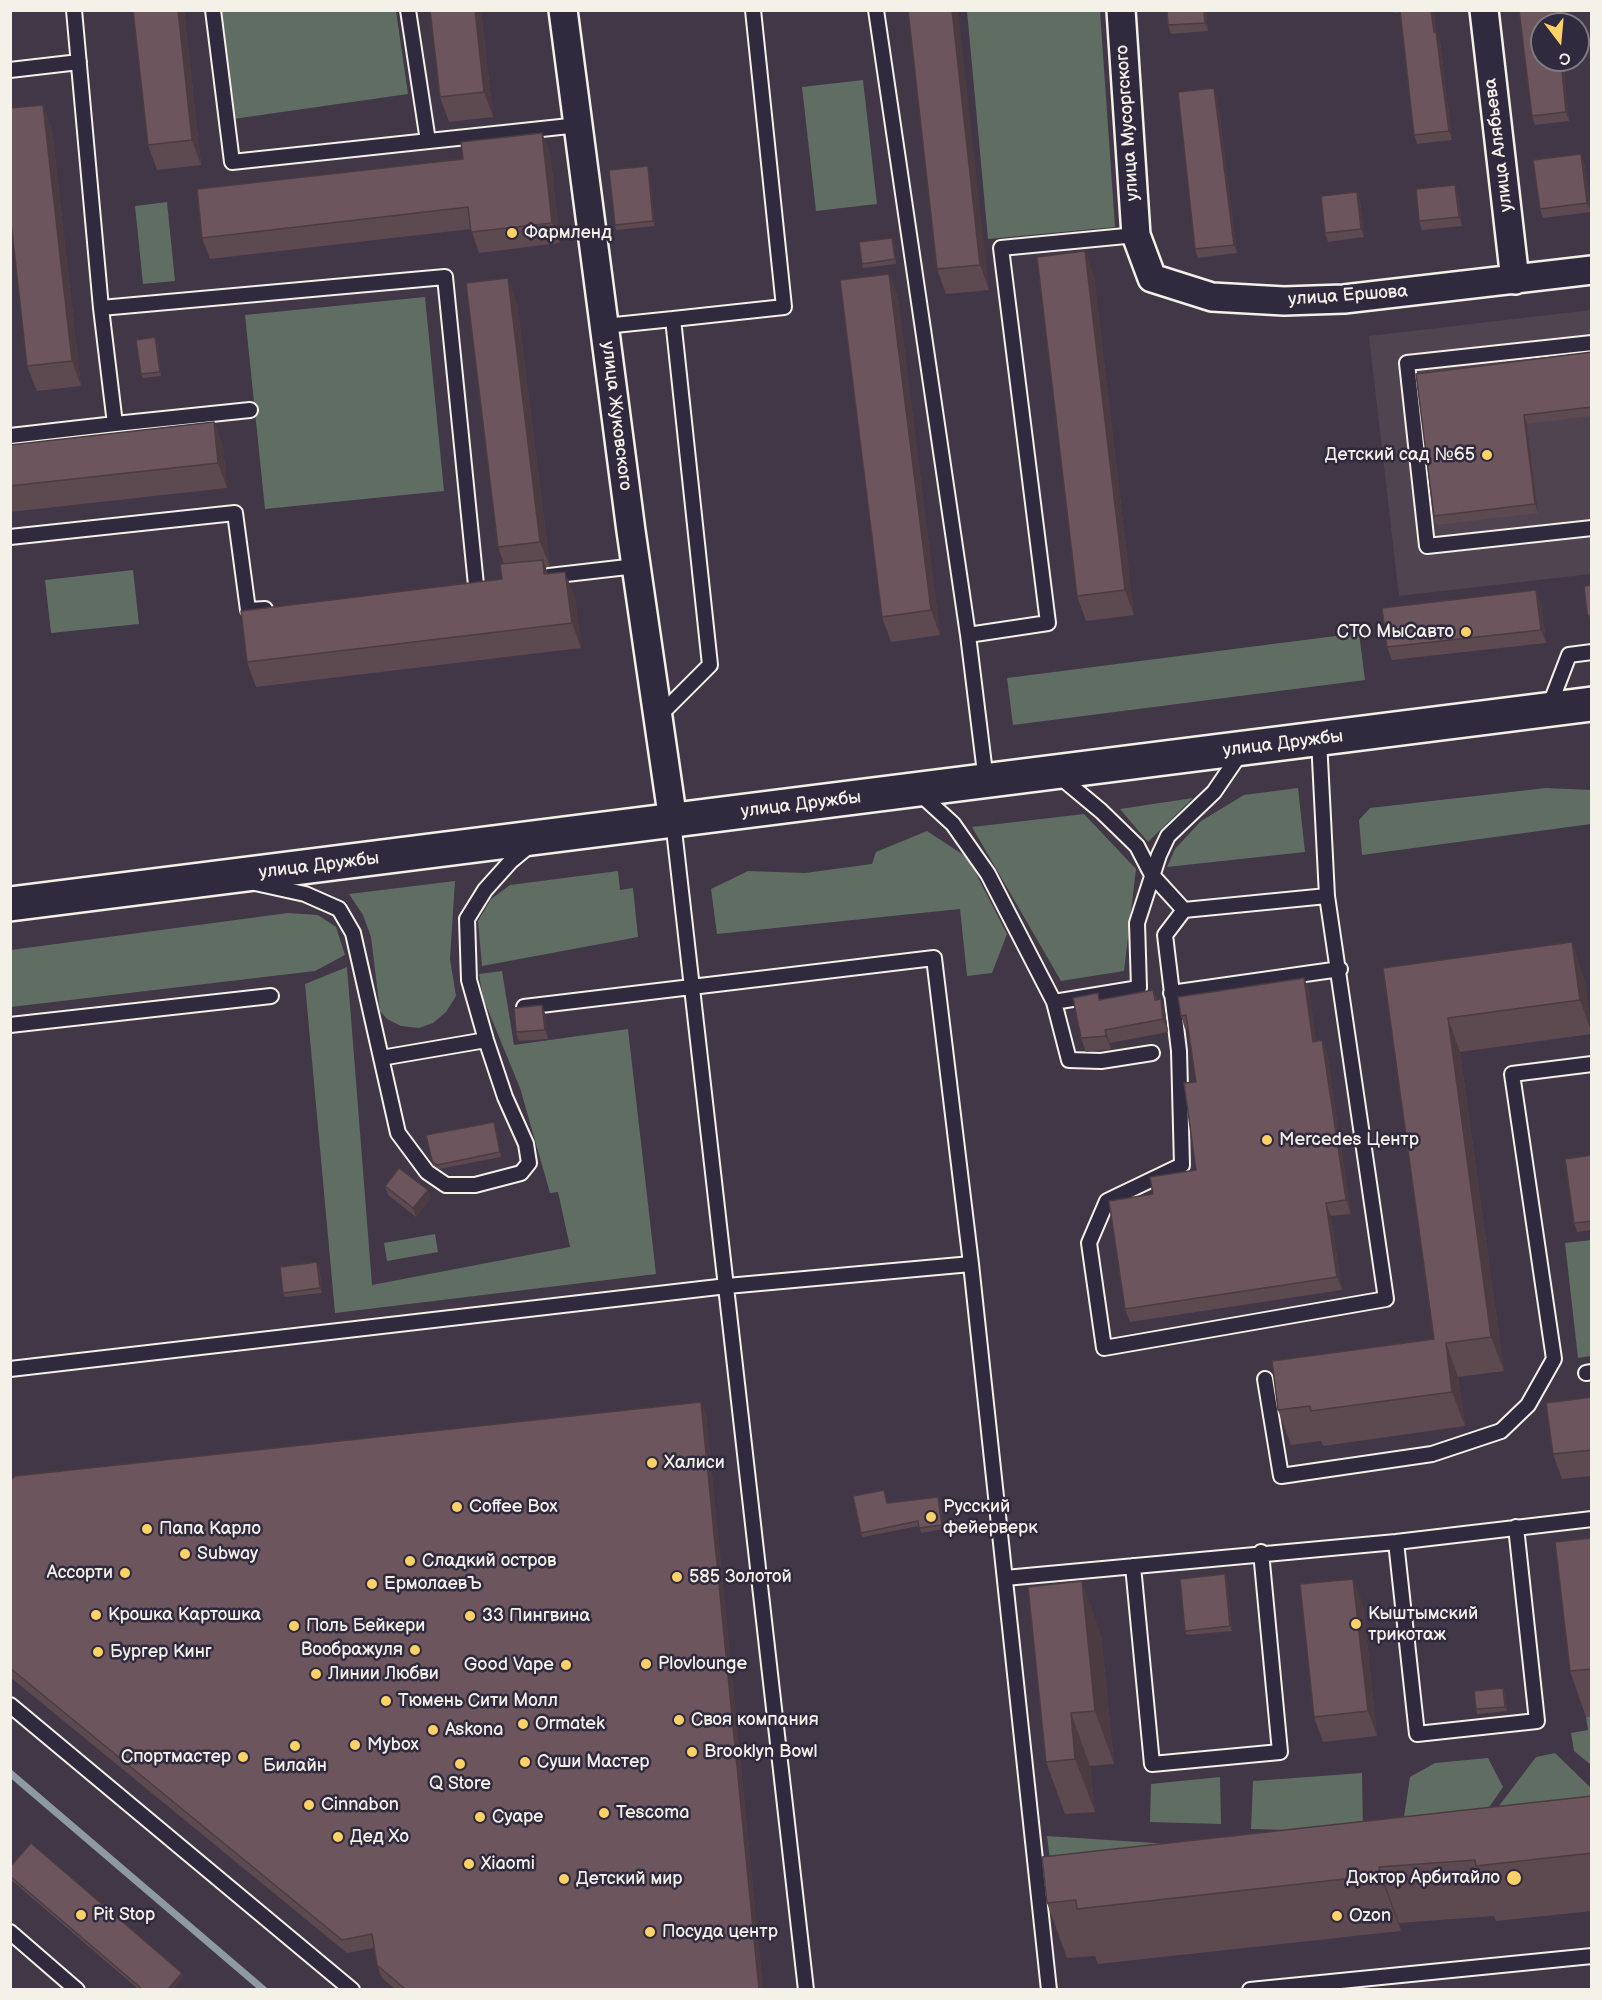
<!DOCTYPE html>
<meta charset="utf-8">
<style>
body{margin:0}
#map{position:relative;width:1602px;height:2000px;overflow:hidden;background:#413747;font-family:"Balsamiq Sans",sans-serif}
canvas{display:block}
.frame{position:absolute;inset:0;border:12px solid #f4f1e8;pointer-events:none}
.north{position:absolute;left:1530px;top:12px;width:60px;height:60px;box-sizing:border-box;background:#2f2a3d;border:2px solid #7e7a81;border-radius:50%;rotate:164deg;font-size:16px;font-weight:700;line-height:24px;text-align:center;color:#f4f1e8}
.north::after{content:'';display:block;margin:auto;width:21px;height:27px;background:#ffd166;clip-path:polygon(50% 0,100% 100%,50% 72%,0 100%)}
</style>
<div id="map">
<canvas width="1602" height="2000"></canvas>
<div class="frame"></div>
<div class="north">С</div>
</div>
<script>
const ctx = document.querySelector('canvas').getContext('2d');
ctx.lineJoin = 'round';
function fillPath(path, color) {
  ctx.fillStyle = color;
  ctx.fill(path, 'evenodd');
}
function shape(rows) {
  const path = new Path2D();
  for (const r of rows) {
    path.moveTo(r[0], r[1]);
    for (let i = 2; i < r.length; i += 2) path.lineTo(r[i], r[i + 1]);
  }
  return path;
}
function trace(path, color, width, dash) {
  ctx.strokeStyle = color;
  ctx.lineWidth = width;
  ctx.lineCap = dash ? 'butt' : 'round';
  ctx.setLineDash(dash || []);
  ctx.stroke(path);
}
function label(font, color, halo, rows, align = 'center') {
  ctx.font = font + ' "Balsamiq Sans",sans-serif';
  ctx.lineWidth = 5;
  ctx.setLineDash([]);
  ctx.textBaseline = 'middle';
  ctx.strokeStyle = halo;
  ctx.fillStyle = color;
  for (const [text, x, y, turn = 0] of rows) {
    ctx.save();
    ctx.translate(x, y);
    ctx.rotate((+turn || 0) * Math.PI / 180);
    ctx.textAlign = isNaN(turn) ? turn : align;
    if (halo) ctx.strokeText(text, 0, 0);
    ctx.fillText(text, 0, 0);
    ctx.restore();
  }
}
fillPath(shape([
 [1591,310,1591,574,1399,596,1369,336]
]), '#514451');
fillPath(shape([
 [218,11,396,11,408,94,233,119],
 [967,11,1100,11,1115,227,988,239],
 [863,80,877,204,816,211,802,87],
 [167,202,175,281,143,284,135,206],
 [425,297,444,491,265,509,245,315],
 [133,570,139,624,51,633,45,580],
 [1359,633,1365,680,1013,725,1007,678],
 [1298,788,1305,852,1167,867,1175,849,1201,821,1244,795],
 [1546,788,1591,790,1591,824,1362,855,1359,820,1370,808],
 [1193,798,1148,842,1120,809],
 [1084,814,1136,869,1124,971,1061,981,972,827],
 [927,831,968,858,1007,934,992,973,967,976,960,909,717,934,711,889,748,871,805,873,872,864,876,852],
 [618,871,620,890,633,888,638,937,482,966,478,921,491,899,510,885],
 [455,881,450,959,456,996,446,1012,433,1023,419,1028,401,1026,387,1019,380,1011,371,937,363,915,349,894],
 [288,913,318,915,336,927,345,955,315,971,11,1007,11,950],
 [347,967,372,1285,570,1247,558,1192,550,1193,520,1088,483,998,479,974,502,971,514,1045,628,1029,656,1274,335,1313,305,984],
 [435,1234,438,1252,387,1261,384,1243],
 [1591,1240,1591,1356,1578,1358,1565,1243],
 [1591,1716,1592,1716,1591,1765,1574,1751,1571,1733,1588,1730,1586,1717],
 [1555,1753,1591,1788,1591,1809,1489,1819,1536,1757],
 [1488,1758,1503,1787,1490,1806,1458,1826,1402,1830,1410,1777,1435,1763],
 [1362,1773,1363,1832,1251,1829,1253,1781],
 [1220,1777,1221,1824,1150,1822,1151,1784],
 [1047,1836,1231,1848,1051,1869]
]), '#606d63');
trace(shape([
 [10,1773,264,1990]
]), '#8e9aa2', 7);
const lane = shape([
 [213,10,232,162,579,125],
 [408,10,428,141],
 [876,10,968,635],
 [10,70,79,62],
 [101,308,445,277,476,585],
 [673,319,784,307,753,10],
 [605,326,673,319,710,665,659,716],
 [1592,343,1407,363,1427,546,1592,528],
 [115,424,250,410],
 [10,436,115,424,101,308,74,10],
 [10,537,235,513,248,610,265,609],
 [549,576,636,566],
 [1549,707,1569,655,1592,652],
 [1319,740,1327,896,1386,1299,1104,1348,1089,1243,1107,1201,1182,1165,1179,1051,1165,935,1184,910,1327,896],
 [1059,776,1101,811,1137,846,1152,875,1184,910],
 [986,781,968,635,1048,623,1001,248,1136,235],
 [918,792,953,824,988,874,1054,1002,1069,1060,1101,1061,1152,1053],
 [673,821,806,1990],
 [255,883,305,894,339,909,353,933,398,1133,427,1172,446,1185,475,1185,521,1173,529,1163,526,1144,505,1097,486,1040,469,980,467,919,485,890,511,861,529,846],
 [1171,993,1340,969],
 [1054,1002,1139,988,1137,923,1159,855,1168,836,1214,792,1242,751],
 [524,1007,934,958,971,1264,1049,1990],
 [10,1025,271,996],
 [381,1058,486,1040],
 [10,1369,727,1286,971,1264],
 [1586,1373,1592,1372],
 [1265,1379,1281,1476,1432,1454,1501,1431,1528,1405,1554,1359,1512,1074,1592,1064],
 [1396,1542,1417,1734,1537,1721,1516,1527],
 [1133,1566,1152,1764,1280,1752,1261,1552],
 [1005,1578,1396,1542,1592,1519],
 [10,1705,352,1990],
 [10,1932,77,1990],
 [1250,1990,1592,1956]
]);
const street = shape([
 [563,10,631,531,673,821],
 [1121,10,1136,235,1152,278,1212,297,1284,301,1344,299,1592,270],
 [1484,10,1515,280]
]);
const primary = shape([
 [10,904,1592,704]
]);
trace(lane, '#f4f1e8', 18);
trace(street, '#f4f1e8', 32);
trace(primary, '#f4f1e8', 38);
trace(lane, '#2f2a3d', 14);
trace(street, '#2f2a3d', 27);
trace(primary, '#2f2a3d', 33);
fillPath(shape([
 [184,10,201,165,157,170,148,145],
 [430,10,481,10,493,117,449,122,440,97],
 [908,10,989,290,946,294,937,269],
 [1167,10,1206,10,1208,31,1171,34,1168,25],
 [1394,10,1434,10,1436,32,1440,41,1452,140,1417,144,1414,135,1400,12,1394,13],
 [1519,10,1555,10,1559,24,1542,24,1563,60,1569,121,1535,125,1532,116],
 [1217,96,1237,253,1198,258,1195,249],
 [43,105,52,130,81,386,37,391,27,366],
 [542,133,550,153,560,243,479,253,471,229,210,259,202,238,463,159],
 [1584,163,1591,212,1543,218,1540,209],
 [648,166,649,171,655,226,616,230,615,225],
 [1357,192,1360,201,1364,237,1328,242,1325,233],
 [1458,194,1462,226,1422,230,1419,221],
 [892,238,894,242,896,264,863,268,862,264],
 [889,274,898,299,940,635,891,642,882,617],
 [1094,276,1134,615,1086,621,1077,596],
 [517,303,550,567,545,567,548,574,575,597,581,648,256,687,247,662,502,579,504,564,498,547],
 [155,337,157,342,161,376,143,378,141,374],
 [1592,352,1592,416,1527,424,1538,513,1437,525,1434,516,1416,374],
 [214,422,223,447,227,488,10,512,10,445],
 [1541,604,1546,643,1392,660,1387,647],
 [1383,968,1584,977,1592,1034,1460,1052,1504,1371,1458,1377,1465,1426,1323,1446,1321,1441,1291,1445,1278,1410,1434,1339],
 [1304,978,1309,991,1316,1041,1322,1040,1327,1053,1351,1214,1331,1216,1342,1290,1130,1322,1125,1309,1153,1194,1196,1170,1196,1082,1188,1028,1185,1029,1181,1016],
 [1153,990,1157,1000,1165,1012,1168,1032,1110,1043,1111,1049,1086,1052,1081,1038,1100,1000],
 [542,1005,545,1014,548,1039,519,1041,516,1032],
 [495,1126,501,1157,439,1169,433,1165,432,1161],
 [1592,1155,1592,1230,1577,1232,1574,1223],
 [385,1186,428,1190,431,1198,416,1217,388,1195],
 [319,1266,322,1293,285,1297,283,1293],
 [1592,1397,1592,1476,1562,1479,1553,1454],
 [701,1402,706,1415,763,1989,395,1989,382,1978,377,1965,374,1948,347,1953,10,1677,10,1481],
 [884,1490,887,1503,938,1497,940,1501,944,1529,921,1533,919,1526,863,1537,861,1533],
 [1592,1538,1592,1716,1586,1717,1570,1671],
 [1227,1579,1232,1631,1187,1635,1185,1631],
 [1363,1604,1377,1736,1323,1742,1314,1717],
 [1101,1634,1114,1764,1090,1766,1095,1812,1065,1814,1046,1762],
 [1503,1688,1505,1693,1507,1711,1477,1714,1476,1709],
 [1592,1796,1592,1911,1496,1921,1494,1916,1399,1923,1401,1931,1098,1964,1095,1956,1067,1958,1047,1903],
 [10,1867,182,1973,183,1978,173,1989,138,1989,10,1879]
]), '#5d4950');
fillPath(shape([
 [178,10,184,10,201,165,192,140],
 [475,10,481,10,493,117,484,92],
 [952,10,958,10,989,290,980,265],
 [1204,10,1206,10,1208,31,1205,23],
 [1431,10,1434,10,1437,41,1434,32],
 [1553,10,1555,10,1556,18,1556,11,1559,24,1557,24],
 [1436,32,1440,41,1452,140,1449,131],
 [1561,60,1563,60,1569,121,1566,112],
 [1214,88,1217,96,1237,253,1234,245],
 [43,105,52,130,81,386,72,361],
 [542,133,550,153,560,243,552,223],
 [1581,154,1584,163,1591,212,1587,203],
 [648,166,649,171,655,226,653,221],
 [1455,185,1458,194,1462,226,1459,217],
 [1357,192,1360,201,1364,237,1361,229],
 [892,238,894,242,896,264,895,259],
 [1085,251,1094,276,1134,615,1125,590],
 [889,274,898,299,940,635,931,610],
 [508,278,517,303,550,567,540,542],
 [155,337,157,342,161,376,160,372],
 [1524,415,1527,424,1538,513,1535,504],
 [214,422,223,447,227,488,218,463],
 [543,560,552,585,544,574],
 [565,572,575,597,581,648,572,623],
 [1536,590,1541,604,1546,643,1541,630],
 [1572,942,1584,977,1592,1033,1580,1000],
 [1304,978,1309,991,1318,1055,1313,1042],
 [1161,999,1165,1012,1168,1032,1163,1019],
 [542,1005,545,1014,548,1039,545,1030],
 [1448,1018,1460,1052,1504,1371,1491,1337],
 [1105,1030,1110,1043,1111,1049,1106,1036],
 [1322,1040,1327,1053,1351,1214,1346,1200],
 [428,1190,431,1198,416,1217,413,1208],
 [1326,1203,1331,1216,1342,1290,1337,1277],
 [317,1262,319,1266,322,1293,320,1288],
 [1446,1343,1458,1377,1465,1426,1452,1392],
 [701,1402,706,1415,763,1989,759,1989],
 [938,1497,940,1501,944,1529,942,1525],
 [1225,1574,1227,1579,1232,1631,1230,1626],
 [1353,1579,1363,1604,1377,1736,1368,1711],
 [1082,1581,1101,1634,1114,1764,1095,1711],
 [1503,1688,1505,1693,1507,1711,1505,1707],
 [1071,1713,1090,1766,1095,1812,1075,1759],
 [1379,1867,1399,1923,1401,1931,1380,1875],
 [182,1973,183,1978,173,1989,168,1989]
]), '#4c3c41');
const building = shape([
 [133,10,178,10,192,140,148,145,133,10],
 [430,10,475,10,484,92,440,97,430,10],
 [908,10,952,10,980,265,937,269,908,10],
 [1167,10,1204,10,1205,23,1168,25,1167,10],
 [1400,10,1431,10,1434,32,1436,32,1449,131,1414,135,1400,10],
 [1519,10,1553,10,1553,12,1556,11,1557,24,1542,24,1542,60,1561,60,1566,112,1532,116,1519,10],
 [1214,88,1234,245,1195,249,1178,92,1214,88],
 [43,105,72,361,27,366,10,213,10,108,43,105],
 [542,133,552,223,471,232,468,207,202,238,197,189,463,159,461,142,542,133],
 [1581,154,1587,203,1540,209,1533,160,1581,154],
 [648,166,653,221,615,225,609,170,648,166],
 [1455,185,1459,217,1419,221,1416,189,1455,185],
 [1357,192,1361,229,1325,233,1321,196,1357,192],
 [892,238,895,259,862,264,859,242,892,238],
 [1085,251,1125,590,1077,596,1037,257,1085,251],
 [889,274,931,610,882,617,840,280,889,274],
 [508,278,540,542,498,547,466,283,508,278],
 [155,337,160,372,141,374,136,340,155,337],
 [1592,352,1592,407,1524,415,1535,504,1434,516,1416,374,1592,352],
 [214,422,218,463,10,486,10,445,214,422],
 [543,560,544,574,565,572,572,623,247,662,241,611,502,579,500,564,543,560],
 [1592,585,1592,620,1587,614,1584,586,1592,585],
 [1536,590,1541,630,1387,647,1382,608,1536,590],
 [1572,942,1580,1000,1448,1018,1491,1337,1446,1343,1452,1392,1311,1411,1310,1406,1278,1410,1272,1361,1434,1339,1383,968,1572,942],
 [1304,978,1313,1042,1322,1040,1346,1200,1326,1203,1337,1277,1125,1309,1109,1201,1153,1194,1150,1177,1196,1170,1184,1083,1196,1082,1186,1015,1181,1016,1178,997,1304,978],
 [1153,990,1155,1000,1161,999,1163,1019,1105,1030,1106,1036,1081,1038,1073,998,1098,993,1099,1000,1153,990],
 [542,1005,545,1030,516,1032,514,1008,542,1005],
 [494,1122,500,1152,437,1165,432,1161,426,1135,494,1122],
 [1592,1155,1592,1221,1574,1223,1565,1159,1592,1155],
 [399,1168,428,1190,413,1208,385,1186,399,1168],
 [317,1262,320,1288,283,1293,280,1267,317,1262],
 [1592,1397,1592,1450,1553,1454,1546,1403,1592,1397],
 [701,1402,759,1989,405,1989,377,1965,372,1934,342,1940,10,1668,10,1481,15,1476,701,1402],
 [884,1490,887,1503,938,1497,942,1525,919,1528,918,1521,861,1533,853,1496,884,1490],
 [1592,1538,1592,1669,1570,1671,1555,1542,1592,1538],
 [1225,1574,1230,1626,1185,1631,1180,1579,1225,1574],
 [1353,1579,1368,1711,1314,1717,1300,1584,1353,1579],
 [1082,1581,1095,1711,1071,1713,1075,1759,1046,1762,1028,1587,1082,1581],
 [1503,1688,1505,1707,1476,1709,1474,1691,1503,1688],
 [1592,1796,1592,1853,1476,1866,1475,1860,1379,1867,1380,1875,1077,1909,1076,1900,1047,1903,1042,1857,1592,1796],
 [31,1843,182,1973,168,1989,142,1989,10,1876,10,1867,31,1843]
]);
fillPath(building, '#6c555d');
trace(building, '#4c3c41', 1.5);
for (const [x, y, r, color] of [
 [512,233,6,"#ffd166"],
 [1487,455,6,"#ffd166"],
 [1466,632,6,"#ffd166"],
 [1267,1140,6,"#ffd166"],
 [652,1463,6,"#ffd166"],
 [457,1507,6,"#ffd166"],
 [931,1517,6,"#ffd166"],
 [147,1529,6,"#ffd166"],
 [185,1554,6,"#ffd166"],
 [410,1561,6,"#ffd166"],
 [125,1573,6,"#ffd166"],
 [677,1577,6,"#ffd166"],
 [372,1584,6,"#ffd166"],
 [96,1615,6,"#ffd166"],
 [470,1616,6,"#ffd166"],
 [1356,1624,6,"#ffd166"],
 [294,1626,6,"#ffd166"],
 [415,1650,6,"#ffd166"],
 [98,1652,6,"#ffd166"],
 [646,1664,6,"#ffd166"],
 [566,1665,6,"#ffd166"],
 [316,1674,6,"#ffd166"],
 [386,1701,6,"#ffd166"],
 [679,1720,6,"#ffd166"],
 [523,1724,6,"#ffd166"],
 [433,1730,6,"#ffd166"],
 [355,1745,6,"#ffd166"],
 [295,1746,6,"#ffd166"],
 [692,1752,6,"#ffd166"],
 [243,1757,6,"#ffd166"],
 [525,1762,6,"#ffd166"],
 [460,1764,6,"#ffd166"],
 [309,1805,6,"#ffd166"],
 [604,1813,6,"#ffd166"],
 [480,1817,6,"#ffd166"],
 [338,1837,6,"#ffd166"],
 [469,1864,6,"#ffd166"],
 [1514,1878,8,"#ffd166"],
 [564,1879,6,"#ffd166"],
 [81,1915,6,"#ffd166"],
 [1337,1916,6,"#ffd166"],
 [650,1932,6,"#ffd166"]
]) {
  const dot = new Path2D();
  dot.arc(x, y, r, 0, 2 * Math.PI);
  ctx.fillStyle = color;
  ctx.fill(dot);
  trace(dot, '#2f2a3d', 2);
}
label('18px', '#f4f1e8', '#2f2a3d', [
 ["улица Мусоргского",1128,123,-94],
 ["улица Алябьева",1499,145,-97],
 ["улица Ершова",1348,296,-4],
 ["улица Жуковского",616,416,83],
 ["улица Дружбы",1283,744,-7],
 ["улица Дружбы",801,805,-7],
 ["улица Дружбы",319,866,-7]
]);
label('18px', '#f4f1e8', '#2f2a3d', [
 ["Фармленд",524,233],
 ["Детский сад №65",1475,455,"right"],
 ["СТО МыСавто",1454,632,"right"],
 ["Mercedes Центр",1279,1140],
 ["Халиси",664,1463],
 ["Coffee Box",469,1507],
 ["Русский",943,1507],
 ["фейерверк",943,1528],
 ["Папа Карло",159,1529],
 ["Subway",197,1554],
 ["Сладкий остров",422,1561],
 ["Ассорти",113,1573,"right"],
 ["585 Золотой",689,1577],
 ["ЕрмолаевЪ",384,1584],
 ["Кыштымский",1368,1614],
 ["трикотаж",1368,1635],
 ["Крошка Картошка",108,1615],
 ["33 Пингвина",482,1616],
 ["Поль Бейкери",306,1626],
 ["Воображуля",403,1650,"right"],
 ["Бургер Кинг",110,1652],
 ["Plovlounge",658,1664],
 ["Good Vape",554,1665,"right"],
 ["Линии Любви",328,1674],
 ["Тюмень Сити Молл",398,1701],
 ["Своя компания",691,1720],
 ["Ormatek",535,1724],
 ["Askona",445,1730],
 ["Mybox",367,1745],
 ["Brooklyn Bowl",704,1752],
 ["Спортмастер",231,1757,"right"],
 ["Суши Мастер",537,1762],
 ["Билайн",295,1766,"center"],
 ["Q Store",460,1784,"center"],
 ["Cinnabon",321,1805],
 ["Tescoma",616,1813],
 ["Суаре",492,1817],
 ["Дед Хо",350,1837],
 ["Xiaomi",481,1864],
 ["Доктор Арбитайло",1500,1878,"right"],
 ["Детский мир",576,1879],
 ["Pit Stop",93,1915],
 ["Ozon",1349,1916],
 ["Посуда центр",662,1932]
], 'left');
</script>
